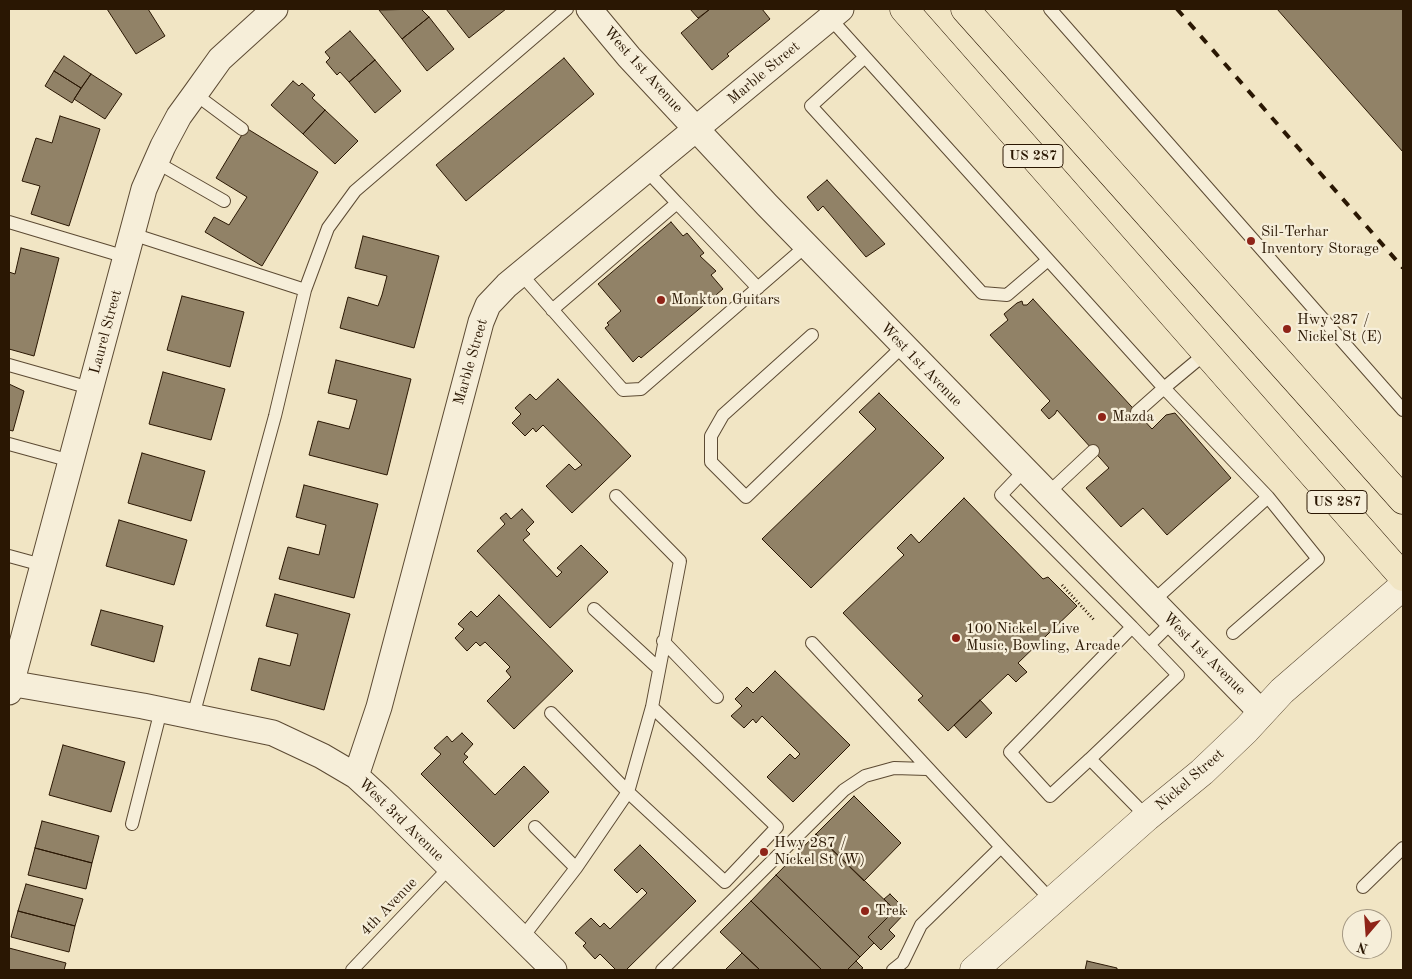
<!DOCTYPE html>
<style>
body{margin:0}
#map{position:relative;width:1412px;height:979px;overflow:hidden;background:#f1e5c4;font-family:"Old Standard TT",serif}
canvas{display:block}
.frame{position:absolute;inset:0;border:10px solid #2a1703;pointer-events:none}
.north{position:absolute;left:1342px;top:909px;width:50px;height:50px;box-sizing:border-box;background:#f6eed9;border:1px solid #a49883;border-radius:50%;rotate:198deg;font-size:14px;font-weight:700;line-height:20px;text-align:center;color:#2a1703}
.north::after{content:'';display:block;margin:auto;width:18px;height:22px;background:#8f2418;clip-path:polygon(50% 0,100% 100%,50% 72%,0 100%)}
</style>
<div id="map">
<canvas width="1412" height="979"></canvas>
<div class="frame"></div>
<div class="north">N</div>
</div>
<script>
const ctx = document.querySelector('canvas').getContext('2d');
ctx.lineJoin = 'round';
function fillPath(path, color) {
  ctx.fillStyle = color;
  ctx.fill(path, 'evenodd');
}
function shape(rows) {
  const path = new Path2D();
  for (const r of rows) {
    path.moveTo(r[0], r[1]);
    for (let i = 2; i < r.length; i += 2) path.lineTo(r[i], r[i + 1]);
  }
  return path;
}
function trace(path, color, width, dash) {
  ctx.strokeStyle = color;
  ctx.lineWidth = width;
  ctx.lineCap = dash ? 'butt' : 'round';
  ctx.setLineDash(dash || []);
  ctx.stroke(path);
}
function label(font, color, halo, rows, align = 'center') {
  ctx.font = font + ' "Old Standard TT",serif';
  ctx.lineWidth = 4.5;
  ctx.setLineDash([]);
  ctx.textBaseline = 'middle';
  ctx.strokeStyle = halo;
  ctx.fillStyle = color;
  for (const [text, x, y, turn = 0] of rows) {
    ctx.save();
    ctx.translate(x, y);
    ctx.rotate((+turn || 0) * Math.PI / 180);
    ctx.textAlign = isNaN(turn) ? turn : align;
    if (halo) ctx.strokeText(text, 0, 0);
    ctx.fillText(text, 0, 0);
    ctx.restore();
  }
}
const building = shape([
 [107,9,148,9,165,36,136,54,107,9],
 [421,9,429,17,402,39,379,10,421,9],
 [446,9,506,9,469,38,446,9],
 [690,9,710,9,698,18,690,9],
 [710,9,762,9,770,19,727,54,729,56,712,70,681,33,710,9],
 [1277,9,1403,9,1403,152,1277,9],
 [429,17,454,49,427,71,402,39,429,17],
 [350,31,375,60,349,82,340,72,337,75,326,62,330,58,325,52,350,31],
 [64,56,91,74,81,88,54,71,64,56],
 [564,58,594,94,466,201,436,165,564,58],
 [375,60,401,91,375,113,349,82,375,60],
 [54,71,81,88,72,103,45,86,54,71],
 [91,74,122,94,105,119,74,99,91,74],
 [293,81,299,86,302,83,315,95,312,98,325,110,303,134,271,105,293,81],
 [325,110,358,141,335,164,303,134,325,110],
 [60,116,100,129,69,226,31,214,40,186,22,181,36,138,52,143,60,116],
 [246,128,318,172,262,266,205,232,214,217,229,225,247,197,216,178,246,128],
 [827,180,885,244,866,257,823,206,818,211,807,197,827,180],
 [671,222,683,236,687,233,704,253,700,256,716,271,711,275,723,289,641,358,639,356,633,362,605,328,609,325,607,323,621,311,598,284,671,222],
 [363,236,439,256,414,348,340,328,348,297,378,306,382,295,387,276,355,268,363,236],
 [21,248,59,258,34,356,9,349,9,272,15,274,21,248],
 [182,296,244,312,230,367,167,350,182,296],
 [1033,299,1152,429,1166,415,1175,413,1231,478,1167,535,1143,508,1121,527,1086,488,1109,468,1057,410,1055,414,1049,419,1041,410,1050,401,990,335,1008,320,1004,314,1017,303,1022,301,1023,305,1027,305,1033,299],
 [336,360,411,379,387,475,309,455,318,421,349,429,353,415,357,400,328,393,336,360],
 [163,372,225,389,211,440,149,424,163,372],
 [558,379,631,456,572,513,546,486,569,464,575,470,582,465,543,425,536,432,533,428,525,436,512,423,521,414,515,408,530,394,536,400,558,379],
 [9,384,24,391,13,431,9,430,9,384],
 [879,393,944,458,811,588,762,539,876,429,859,412,879,393],
 [142,453,205,471,191,521,128,503,142,453],
 [304,485,378,504,354,598,279,579,288,547,319,555,322,542,326,525,296,517,304,485],
 [964,498,1043,579,1048,577,1077,606,1018,663,1027,672,1021,677,1016,682,1008,674,948,731,918,700,923,696,843,613,904,555,897,548,911,534,919,543,964,498],
 [522,509,534,522,526,530,530,534,523,540,557,577,562,572,557,568,581,545,608,572,550,628,477,551,505,524,500,518,506,513,511,519,522,509],
 [119,520,187,540,174,585,106,566,119,520],
 [275,594,350,614,324,710,251,690,259,658,290,666,298,634,266,626,275,594],
 [499,595,573,671,514,729,487,701,511,677,506,671,510,667,485,642,480,646,476,642,467,651,455,638,464,629,458,624,471,611,477,617,499,595],
 [101,610,163,626,154,662,91,645,101,610],
 [775,671,850,745,793,802,767,777,790,754,795,759,800,754,762,716,756,723,753,719,744,728,731,716,742,706,735,699,747,687,753,693,775,671],
 [980,700,992,713,966,738,954,725,980,700],
 [462,733,473,744,464,754,468,757,463,762,495,795,524,766,549,792,494,847,421,774,441,754,434,748,447,736,452,742,462,733],
 [63,745,125,762,111,812,49,795,63,745],
 [854,796,901,843,864,881,816,834,854,796],
 [42,821,99,836,92,863,35,848,42,821],
 [816,834,895,910,868,937,874,943,860,957,776,875,816,834],
 [640,845,696,901,626,970,616,970,600,954,595,959,583,946,586,943,575,933,591,918,600,927,604,923,610,929,647,893,642,888,637,893,614,870,640,845],
 [35,848,92,863,86,889,28,875,35,848],
 [776,875,860,957,847,970,822,970,751,901,776,875],
 [26,884,83,899,75,926,18,911,26,884],
 [890,894,907,911,889,930,895,936,881,950,868,937,895,910,884,899,890,894],
 [751,901,822,970,760,970,742,953,720,932,751,901],
 [18,911,75,926,69,952,11,937,18,911],
 [9,948,66,963,64,970,9,970,9,948],
 [742,953,760,970,725,970,742,953],
 [856,961,863,968,860,970,847,970,856,961],
 [1087,961,1117,968,1117,970,1085,970,1087,961]
]);
fillPath(building, '#918267');
trace(building, '#2a1703', 1);
const service = shape([
 [1050,9,1403,410],
 [828,16,1164,388,1137,412],
 [865,57,811,106,982,293,1007,295,1048,260],
 [195,94,242,129],
 [156,162,224,201],
 [646,170,677,203],
 [9,222,126,257],
 [132,234,305,290],
 [521,274,623,390,641,389,806,246],
 [552,310,677,203,758,288],
 [812,335,723,415,711,436,711,462,746,497,903,346],
 [1206,353,1164,388,1268,497],
 [9,365,90,388],
 [9,444,71,461],
 [1024,471,1001,495,1132,627],
 [1047,494,1093,451],
 [9,556,42,565],
 [1152,602,1268,497,1318,559,1233,633],
 [594,609,658,668],
 [663,641,717,697],
 [812,643,1001,847],
 [1149,645,1172,622],
 [551,713,628,792,725,882,777,827,652,707],
 [193,716,275,416,305,290,328,228,355,191,567,9],
 [1090,759,1178,675,1132,627,1010,752,1050,796,1090,759,1147,817],
 [132,824,161,710],
 [535,827,576,868],
 [1363,887,1403,848],
 [522,938,576,868,628,792,652,707,680,561,616,496],
 [352,970,450,867],
 [662,970,844,790,865,776,894,768,927,769],
 [893,970,903,962,921,925,1001,847,1052,901]
]);
const minor = shape([
 [589,9,629,57,767,205,1262,713],
 [9,683,143,706,273,733,322,756,356,776,380,798,554,970],
 [9,692,144,189,163,146,179,116,195,94,220,59,275,9],
 [356,776,379,707,481,322,488,305,507,285,841,9]
]);
const tertiary = shape([
 [974,970,1147,817,1202,772,1246,730,1282,691,1403,586]
]);
const primary = shape([
 [904,9,1403,577],
 [965,9,1403,500]
]);
trace(service, '#5c4a33', 14);
trace(minor, '#5c4a33', 27);
trace(tertiary, '#5c4a33', 29);
trace(primary, '#2a1703', 29);
trace(shape([
 [1062,585,1094,620]
]), '#2a1703', 3, [1, 2.5]);
trace(service, '#f6eed9', 12);
trace(minor, '#f6eed9', 25);
trace(tertiary, '#f6eed9', 28);
trace(primary, '#f1e5c4', 28);
trace(shape([
 [1177,9,1403,268]
]), '#2a1703', 4, [9, 9]);
for (const [x, y, r, color] of [
 [1251,241,5,"#8f2418"],
 [661,300,5,"#8f2418"],
 [1287,329,5,"#8f2418"],
 [1102,417,5,"#8f2418"],
 [956,638,5,"#8f2418"],
 [764,852,5,"#8f2418"],
 [865,911,5,"#8f2418"]
]) {
  const dot = new Path2D();
  dot.arc(x, y, r, 0, 2 * Math.PI);
  ctx.fillStyle = color;
  ctx.fill(dot);
  trace(dot, '#f6eed9', 2);
}
for (const [x, y, w] of [
 [1033,156,60],
 [1337,502,60]
]) {
  const box = new Path2D();
  box.roundRect(x - w / 2, y - 11.5, w, 23, 4);
  ctx.fillStyle = '#f6eed9';
  ctx.fill(box);
  trace(box, '#2a1703', 1);
}
label('bold 14px', '#2a1703', null, [
 ["US 287",1033,156],
 ["US 287",1337,502]
]);
label('15px', '#2a1703', '#f6eed9', [
 ["West 1st Avenue",643,70,48],
 ["Marble Street",764,73,-40],
 ["Laurel Street",106,332,-75],
 ["Marble Street",471,362,-74],
 ["West 1st Avenue",921,365,46],
 ["West 1st Avenue",1204,654,45],
 ["Nickel Street",1190,780,-41],
 ["West 3rd Avenue",401,820,44],
 ["4th Avenue",389,907,-46]
]);
label('15px', '#2a1703', '#f6eed9', [
 ["Sil-Terhar",1261,232],
 ["Inventory Storage",1261,249],
 ["Monkton Guitars",671,300],
 ["Hwy 287 /",1297,320],
 ["Nickel St (E)",1297,337],
 ["Mazda",1112,417],
 ["100 Nickel - Live",966,629],
 ["Music, Bowling, Arcade",966,646],
 ["Hwy 287 /",774,843],
 ["Nickel St (W)",774,860],
 ["Trek",875,911]
], 'left');
</script>
